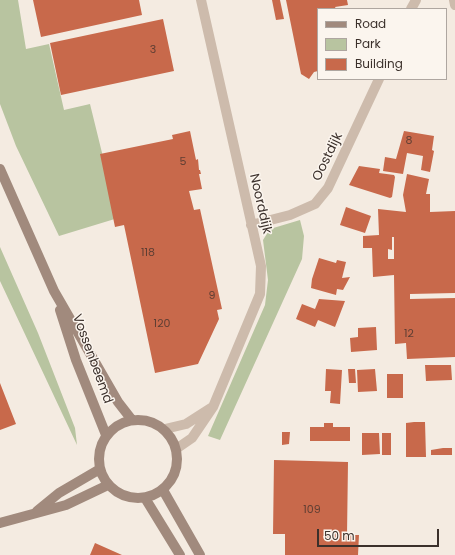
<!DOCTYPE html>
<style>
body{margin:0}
#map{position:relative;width:455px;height:555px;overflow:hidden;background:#f4ebe1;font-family:Poppins,sans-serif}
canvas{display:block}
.legend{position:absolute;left:317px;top:8px;width:130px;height:72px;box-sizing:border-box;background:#fbf5ee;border:1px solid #aea6a0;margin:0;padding:5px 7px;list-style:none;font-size:12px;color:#3b302b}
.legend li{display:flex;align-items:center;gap:8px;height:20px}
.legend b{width:20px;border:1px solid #aea6a0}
.scale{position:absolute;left:317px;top:529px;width:122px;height:18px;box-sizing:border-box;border:2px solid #3b302b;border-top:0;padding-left:5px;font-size:12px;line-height:14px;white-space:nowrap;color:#3b302b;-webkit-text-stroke:3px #fbf5ee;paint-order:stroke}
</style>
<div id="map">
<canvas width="455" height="555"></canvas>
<ul class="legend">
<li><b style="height:5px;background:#a18a7d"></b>Road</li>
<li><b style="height:11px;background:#b8c4a0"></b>Park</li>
<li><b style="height:11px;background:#c8694b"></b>Building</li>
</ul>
<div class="scale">50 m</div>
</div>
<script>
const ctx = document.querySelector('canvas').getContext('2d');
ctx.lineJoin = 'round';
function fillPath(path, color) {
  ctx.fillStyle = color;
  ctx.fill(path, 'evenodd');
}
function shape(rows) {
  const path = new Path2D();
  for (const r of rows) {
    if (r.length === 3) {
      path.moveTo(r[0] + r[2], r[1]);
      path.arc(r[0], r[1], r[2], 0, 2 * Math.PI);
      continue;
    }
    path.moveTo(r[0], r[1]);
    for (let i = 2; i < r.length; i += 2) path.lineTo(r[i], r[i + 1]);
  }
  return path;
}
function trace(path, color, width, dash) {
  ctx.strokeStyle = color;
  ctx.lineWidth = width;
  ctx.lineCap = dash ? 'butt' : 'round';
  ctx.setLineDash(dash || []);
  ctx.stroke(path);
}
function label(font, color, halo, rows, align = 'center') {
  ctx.font = font + ' Poppins,sans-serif';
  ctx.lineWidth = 3;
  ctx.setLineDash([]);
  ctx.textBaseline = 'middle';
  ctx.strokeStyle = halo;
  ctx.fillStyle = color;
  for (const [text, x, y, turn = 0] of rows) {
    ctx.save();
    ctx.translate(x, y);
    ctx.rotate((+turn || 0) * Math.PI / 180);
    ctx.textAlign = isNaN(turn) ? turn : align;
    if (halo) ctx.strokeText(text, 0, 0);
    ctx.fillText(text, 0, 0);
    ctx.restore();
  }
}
fillPath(shape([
 [0,0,18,0,26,49,49,44,64,110,90,104,118,218,59,236,16,146,0,104],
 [300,220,304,236,302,259,220,440,208,436,265,305,268,280,263,240,270,229],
 [0,247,38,333,75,428,77,445,0,281]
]), '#b8c4a0');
fillPath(shape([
 [33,0,139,0,142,15,41,37],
 [272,0,280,0,284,19,276,20],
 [286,0,347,0,348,5,335,7,336,9,318,9,318,71,314,72,309,79,301,74],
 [163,19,174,71,61,95,50,43],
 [190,131,196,160,198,159,199,170,200,170,201,174,199,174,202,189,189,191,194,210,200,209,222,309,217,310,219,319,198,364,155,373,124,225,115,227,100,154,173,139,172,135],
 [404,131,434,136,432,150,434,151,430,172,421,170,423,156,407,153,403,174,383,171,385,157,396,159],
 [359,166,380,169,379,173,394,175,395,177,392,197,390,198,349,185],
 [407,174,429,179,426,194,430,194,430,212,455,211,455,293,410,294,410,299,455,298,455,357,407,359,406,343,395,344,394,275,373,277,372,248,363,248,363,236,379,235,378,209,406,212,403,195],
 [392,237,394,237,394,259,388,259,388,249,392,250],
 [346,207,371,216,365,233,340,225],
 [319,258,336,263,337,260,346,262,342,278,350,277,343,290,337,289,336,295,311,288,312,279],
 [319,299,345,301,335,327,318,320,315,327,296,319,302,304,315,309],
 [376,327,377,350,351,352,350,338,358,337,358,328],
 [425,365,451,365,452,380,426,381],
 [326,369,342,370,340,404,330,403,331,391,325,391],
 [348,369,355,369,356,383,349,383],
 [375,369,377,391,358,392,357,370],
 [387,374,403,374,403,398,387,398],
 [0,383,16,424,0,430],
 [414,422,425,422,426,457,406,457,406,423],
 [324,423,333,423,333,427,350,427,350,441,310,441,310,427,324,427],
 [282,432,290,432,289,444,282,445],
 [362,433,379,433,380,454,362,455],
 [382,433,391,433,391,455,382,455],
 [443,448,452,448,452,455,431,455,431,450],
 [274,460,348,462,347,535,359,535,358,555,285,555,285,534,273,534],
 [95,543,122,555,90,555]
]), '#c8694b');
trace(shape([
 [454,0,455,5],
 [411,9,416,0],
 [251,225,290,215,315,204,328,188,379,79],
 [165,429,186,424,211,408],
 [176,449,192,438,213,407,260,294,261,266,201,0]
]), '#cdbbac', 10);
trace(shape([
 [0,169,54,291,118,402,132,420],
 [60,310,76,360,106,435],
 [138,459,39],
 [163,490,200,555],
 [145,498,180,555],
 [37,511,59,493,100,469],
 [0,523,66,505,108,485]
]), '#a18a7d', 10);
label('11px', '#5e3e33', null, [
 ["3",153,50],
 ["8",409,141],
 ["5",183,162],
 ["118",148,253],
 ["9",212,296],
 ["120",162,324],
 ["12",409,334],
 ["109",312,510]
]);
label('13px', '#3b302b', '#fbf5ee', [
 ["Oostdijk",328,157,-64],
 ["Noorddijk",260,204,77],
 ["Vossenbeemd",92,359,70]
]);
</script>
